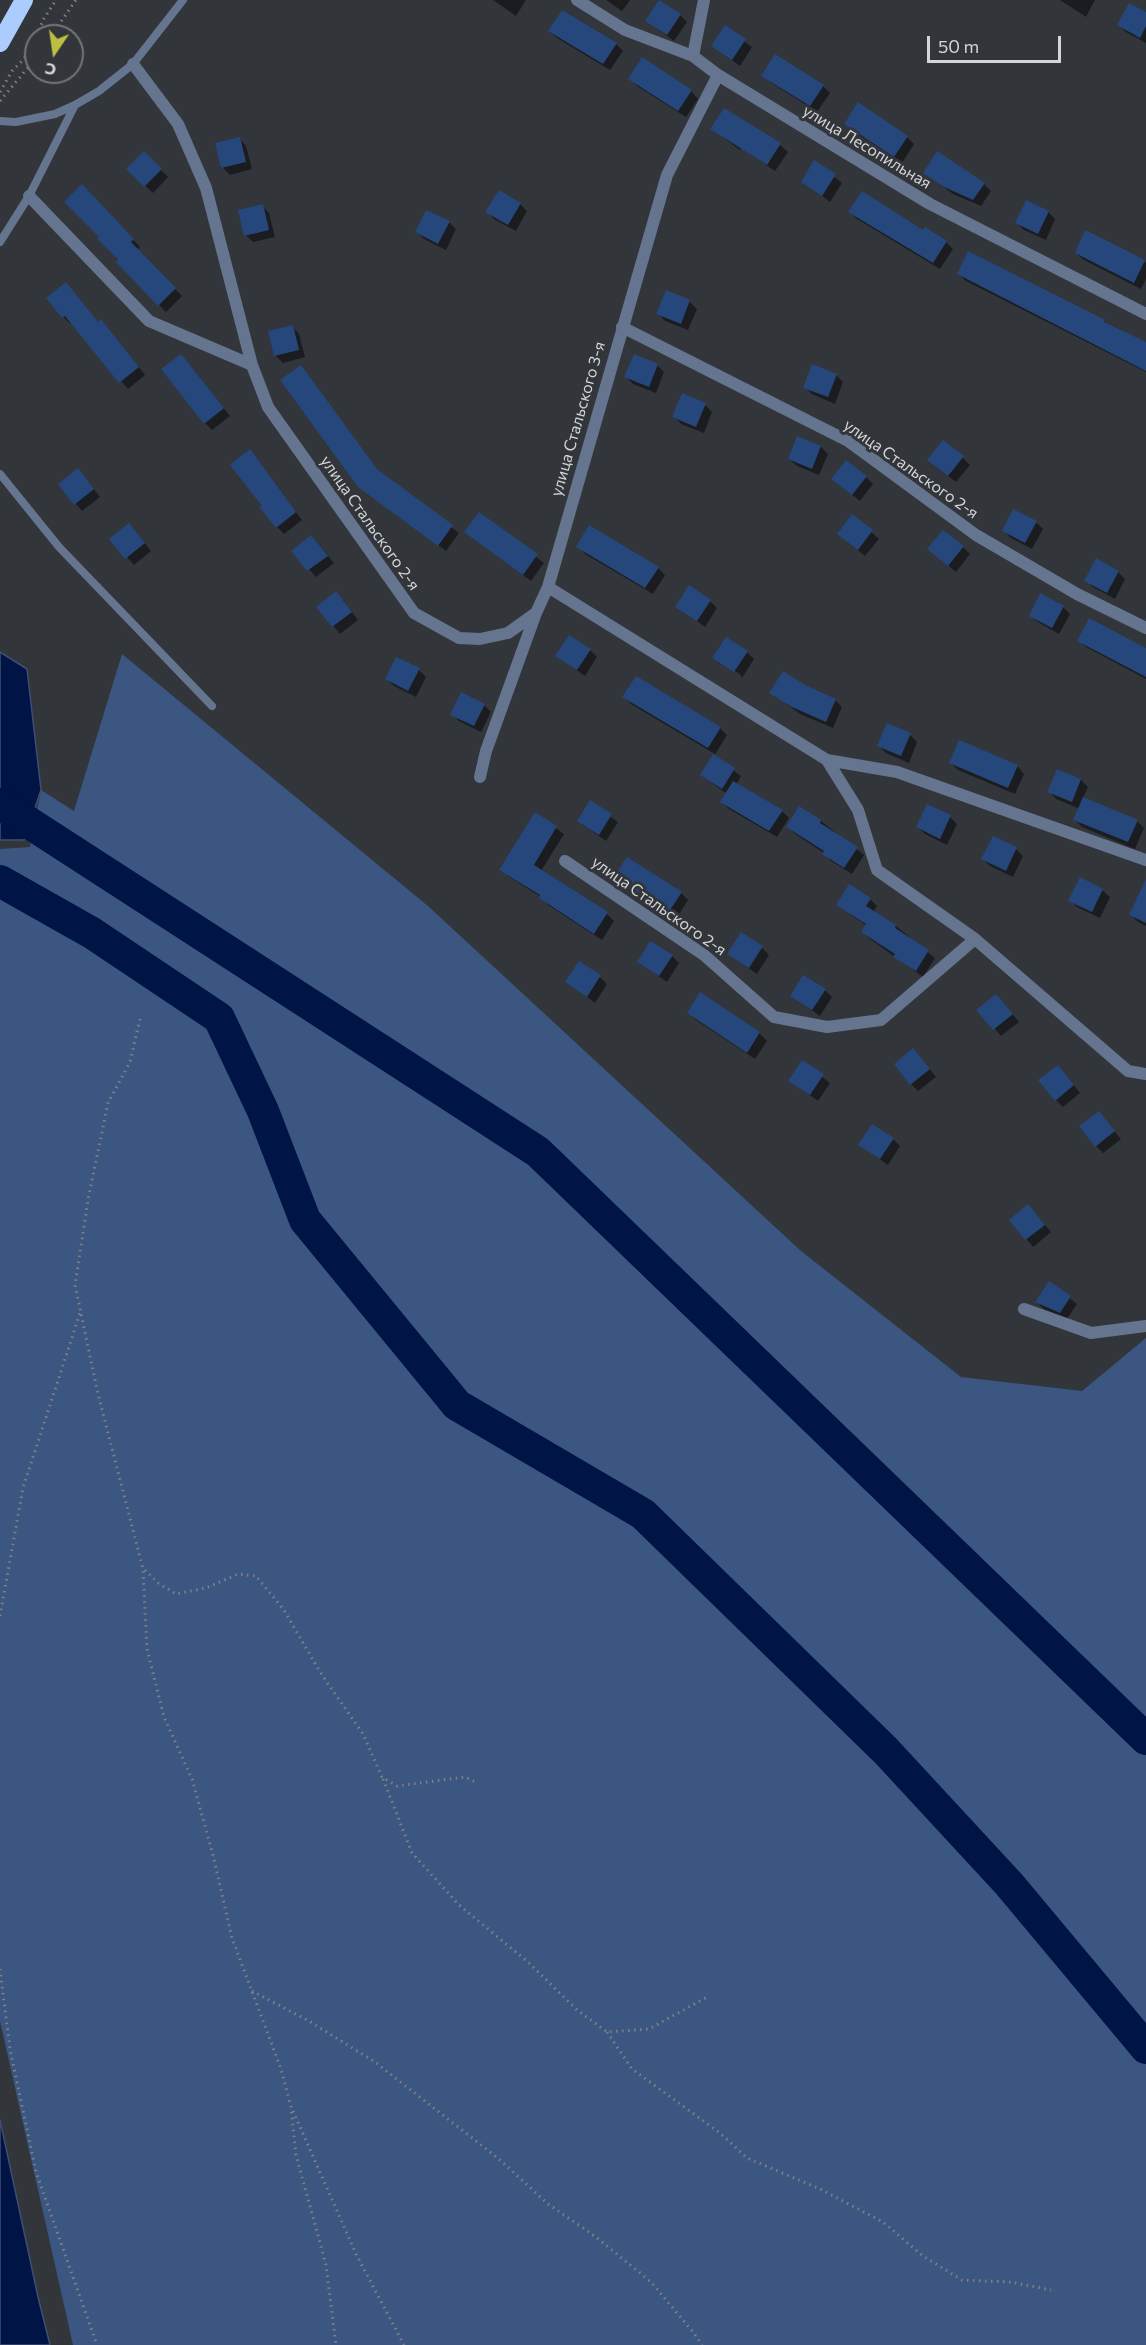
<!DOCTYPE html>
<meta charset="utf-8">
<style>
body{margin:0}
#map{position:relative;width:1146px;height:2345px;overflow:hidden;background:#32353a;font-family:Commissioner,sans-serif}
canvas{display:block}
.north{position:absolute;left:24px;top:24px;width:60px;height:60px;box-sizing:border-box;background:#32353a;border:2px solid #727579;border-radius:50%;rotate:193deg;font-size:16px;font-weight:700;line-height:24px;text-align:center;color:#d3d5d8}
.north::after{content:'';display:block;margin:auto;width:21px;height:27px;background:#bebf42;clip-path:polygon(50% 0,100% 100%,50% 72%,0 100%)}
.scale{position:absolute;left:927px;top:36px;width:134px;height:27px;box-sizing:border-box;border:3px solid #d3d5d8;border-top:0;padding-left:8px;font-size:18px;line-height:21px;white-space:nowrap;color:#d3d5d8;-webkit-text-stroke:4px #32353a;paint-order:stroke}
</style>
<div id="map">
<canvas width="1146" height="2345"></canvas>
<div class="north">С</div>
<div class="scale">50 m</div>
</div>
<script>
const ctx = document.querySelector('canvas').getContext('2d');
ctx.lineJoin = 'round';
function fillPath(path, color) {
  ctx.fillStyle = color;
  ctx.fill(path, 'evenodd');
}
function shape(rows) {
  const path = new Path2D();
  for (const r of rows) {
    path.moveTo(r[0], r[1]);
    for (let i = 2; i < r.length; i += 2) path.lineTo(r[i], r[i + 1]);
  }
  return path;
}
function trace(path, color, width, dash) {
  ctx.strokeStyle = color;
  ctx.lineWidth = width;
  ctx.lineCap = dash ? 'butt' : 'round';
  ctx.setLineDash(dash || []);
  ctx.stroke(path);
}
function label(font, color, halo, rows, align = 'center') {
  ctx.font = font + ' Commissioner,sans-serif';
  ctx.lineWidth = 6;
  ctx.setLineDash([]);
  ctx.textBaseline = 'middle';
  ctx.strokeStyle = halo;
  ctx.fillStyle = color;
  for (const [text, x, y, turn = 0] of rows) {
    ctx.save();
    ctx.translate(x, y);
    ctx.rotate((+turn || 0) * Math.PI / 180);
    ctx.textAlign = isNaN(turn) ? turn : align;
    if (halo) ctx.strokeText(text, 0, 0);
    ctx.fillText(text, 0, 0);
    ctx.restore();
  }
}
fillPath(shape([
 [122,654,428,906,801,1251,961,1377,1082,1391,1146,1338,1146,2345,73,2345,0,2021,0,849,30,847,41,790,74,811]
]), '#3b5681');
const water = shape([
 [0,652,27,669,41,790,24,840,0,840,0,652],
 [0,2120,38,2297,50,2345,0,2345,0,2120]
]);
fillPath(water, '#001445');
trace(water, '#3f4e71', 1.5);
fillPath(shape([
 [493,0,526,0,516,16],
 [606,0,630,0,622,11],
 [1060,0,1095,0,1086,17],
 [1146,14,1146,43,1126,32,1119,25],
 [680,15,687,22,674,41,647,21],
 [725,27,752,47,740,66,713,46],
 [549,31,616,44,623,51,610,70,557,38],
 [763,75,823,86,830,93,817,112,770,82],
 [630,79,691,91,698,99,686,117,637,86],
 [725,110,780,145,788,152,775,171,741,148,740,150,712,129],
 [846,124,907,137,914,144,902,163,853,131],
 [239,138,246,146,252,169,230,175,223,168],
 [144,153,168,177,153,193,128,169],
 [815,162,842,183,830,202,803,181],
 [925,173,984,184,991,191,981,206,953,194],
 [82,186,140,247,137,250,182,296,166,312,142,287,120,259],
 [520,204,527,211,516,231,494,219,487,211],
 [262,206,269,213,275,237,253,242,246,235],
 [850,212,924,232,946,242,953,249,940,269,857,219],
 [1048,212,1055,219,1046,240,1024,230,1017,223],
 [449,222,456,229,446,250,424,239,417,232],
 [1076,253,1144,261,1146,263,1146,279,1141,289,1084,260],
 [959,274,1104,321,1110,327,1146,345,1146,372,966,281],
 [667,292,690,302,697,309,688,330,665,321,658,313],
 [48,298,108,328,145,375,128,389,73,323,71,324,63,317],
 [292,326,299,334,305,357,283,363,276,356],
 [188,363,230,416,212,430,205,423],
 [657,365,664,372,656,393,633,384,626,377],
 [836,375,843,382,835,404,812,394,805,387],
 [705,405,712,412,704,433,681,424,674,416],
 [798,438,821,447,828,454,819,475,797,466,789,459],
 [250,451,302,520,284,534,277,527],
 [963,458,970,465,956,482,936,467],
 [380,474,459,533,446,551,359,486],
 [866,477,873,484,860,501,833,479],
 [85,478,100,497,82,511,60,485],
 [480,514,544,563,531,581,466,532],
 [853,516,879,539,865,556,839,534],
 [1036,522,1043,529,1032,549,1011,538,1004,531],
 [136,532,151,551,134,565,111,539],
 [318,544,334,563,316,577,293,551],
 [578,546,658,568,665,575,653,594,585,554],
 [963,547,970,554,956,572,937,556],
 [1118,572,1125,579,1115,599,1093,587,1086,580],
 [343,600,358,620,340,634,318,607],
 [710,601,717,608,705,627,677,606],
 [1063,607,1070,614,1059,634,1038,622,1030,615],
 [1079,640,1146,650,1146,679,1086,647],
 [590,650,597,657,585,676,557,656],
 [747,652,754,659,742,678,741,675,720,661,720,664,714,658],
 [419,670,426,677,416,697,394,686,387,679],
 [804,687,835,700,842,707,833,728,800,714,771,692],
 [624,697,720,728,727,735,714,756,741,776,736,785,782,811,789,818,777,837,729,809,722,802,727,794,701,775,715,754,631,704],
 [484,705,491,712,481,732,459,721,452,714],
 [910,735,917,742,909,763,886,753,879,746],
 [951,763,1017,766,1024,774,1015,794,958,770],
 [1058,771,1081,780,1088,787,1083,798,1137,821,1144,828,1135,849,1082,827,1075,820,1080,809,1056,799,1049,791],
 [590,802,618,822,606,841,578,821],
 [536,814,564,834,541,871,607,914,614,921,602,940,548,905,541,897,508,876,501,869],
 [950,817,957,824,947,845,925,834,918,827],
 [821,821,864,855,852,874,831,861,824,853,795,834,788,827],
 [1016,849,1023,856,1013,877,990,866,983,859],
 [615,878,681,893,688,900,676,919,622,885],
 [1102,890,1110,897,1100,918,1077,907,1070,900],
 [1146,897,1146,926,1138,922,1131,915],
 [870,899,877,906,873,912,896,926,935,958,923,977,870,939,863,932,867,926,837,905],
 [762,948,769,955,757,974,729,954],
 [672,956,679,963,667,982,639,962],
 [600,977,607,984,595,1003,567,982],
 [825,990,832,997,820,1016,792,996],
 [701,994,759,1033,767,1041,755,1059,696,1020,689,1013],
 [1003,1003,1019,1022,1001,1036,979,1010],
 [920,1057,936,1077,918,1091,911,1084],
 [802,1062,830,1083,818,1101,790,1081],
 [1065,1074,1080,1093,1063,1107,1056,1100],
 [1105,1120,1121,1139,1103,1153,1096,1146],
 [893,1139,900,1146,888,1165,860,1145],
 [1035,1213,1051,1232,1033,1247,1011,1220],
 [1050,1283,1077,1304,1067,1319,1044,1309,1037,1302]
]), '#0007');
trace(shape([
 [0,804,538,1152,1146,1739],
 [0,881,92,933,219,1018,263,1111,305,1220,457,1405,643,1514,886,1751,1009,1884,1146,2048]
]), '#001445', 32);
fillPath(shape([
 [659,0,681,14,667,35,645,21],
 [1129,3,1146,12,1146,26,1140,38,1117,25],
 [562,10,617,43,603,64,548,31],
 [725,25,746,39,732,60,711,46],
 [775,54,824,85,810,106,761,76],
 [642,57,692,90,678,111,628,79],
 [858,102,908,136,894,157,844,124],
 [724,108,781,143,767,165,710,129],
 [240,137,246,162,221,168,215,143],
 [144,151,162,169,144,187,126,169],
 [937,151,985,183,973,200,944,187,923,173],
 [814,160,836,174,822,196,801,182],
 [82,184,134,239,131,242,176,288,158,306,116,262,118,259,97,239,99,237,64,202],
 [499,190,521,203,508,225,485,212],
 [862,191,923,230,925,227,947,241,933,263,848,212],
 [1026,200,1049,211,1038,234,1015,223],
 [263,204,269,230,244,236,238,210],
 [426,210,450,221,438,244,415,232],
 [1085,230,1145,260,1134,283,1075,253],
 [968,251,1105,320,1104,322,1146,342,1146,371,957,274],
 [66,282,98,322,101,319,139,367,119,383,65,316,62,318,46,298],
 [666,290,690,300,681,324,656,314],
 [293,325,299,350,274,356,268,331],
 [181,354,224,408,204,424,161,369],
 [634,354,658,364,649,387,624,377],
 [812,364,837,374,828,397,803,388],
 [301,365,377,469,453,525,438,546,358,487,280,380],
 [682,393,706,403,696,427,672,417],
 [797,436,821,446,812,469,788,459],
 [943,440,964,456,948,476,927,460],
 [250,449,296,512,276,528,259,507,262,506,230,465],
 [846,460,867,476,852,495,831,479],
 [78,468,94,489,74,505,58,484],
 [1013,509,1037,521,1025,543,1002,531],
 [479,512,538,554,523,575,464,532],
 [852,514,873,530,858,550,837,534],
 [129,523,145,543,125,559,109,539],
 [589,525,659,567,645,588,576,547],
 [943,530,964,546,948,566,927,549],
 [311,535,328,556,307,571,291,551],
 [1096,558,1119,571,1107,593,1084,581],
 [689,585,711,600,697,621,675,607],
 [336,591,352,612,332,627,316,607],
 [1040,593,1064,606,1052,628,1029,616],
 [1089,618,1146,648,1146,677,1077,641],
 [569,635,591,649,577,670,555,656],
 [726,637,748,651,734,672,712,658],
 [396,657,420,668,408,691,385,679],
 [783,671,805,685,836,699,826,722,792,707,769,693],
 [636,676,721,727,708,748,622,697],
 [461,692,485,704,474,726,450,715],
 [887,723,911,733,901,756,877,746],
 [959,740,1018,765,1008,788,949,763],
 [713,754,735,768,722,789,700,775],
 [1057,769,1081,779,1072,802,1047,792],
 [733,781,783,810,769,831,720,802],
 [1083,797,1138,820,1128,842,1073,820],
 [590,800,612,814,599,835,577,821],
 [927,804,951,815,940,839,916,827],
 [799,806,821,820,820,823,858,847,844,868,822,854,824,851,786,827],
 [535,812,557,826,534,865,608,912,594,934,539,898,540,895,499,870],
 [993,836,1017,847,1006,871,981,859],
 [627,857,682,892,668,913,613,878],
 [1080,877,1103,889,1092,912,1068,901],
 [1146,879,1146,923,1129,915],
 [849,884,871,898,866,906,896,925,895,928,929,950,916,971,893,957,895,954,861,932,866,924,836,905],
 [741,932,763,946,749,968,727,954],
 [650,941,673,955,659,976,637,962],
 [579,961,601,975,587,997,565,982],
 [803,975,826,989,812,1010,790,996],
 [700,992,760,1032,747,1053,687,1013],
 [996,994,1013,1014,993,1030,976,1010],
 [913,1048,930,1069,910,1085,894,1064],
 [802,1060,824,1074,810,1095,788,1081],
 [1058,1065,1074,1085,1055,1101,1038,1080],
 [1099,1111,1115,1131,1095,1147,1079,1126],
 [872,1124,894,1138,880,1159,858,1145],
 [1028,1204,1045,1225,1025,1240,1009,1220],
 [1049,1281,1071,1296,1060,1313,1035,1302]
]), '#26477c');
trace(shape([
 [37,36,43,20,56,0],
 [51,36,76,0],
 [0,92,12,71,24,59,36,40],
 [0,101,36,58],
 [140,1019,130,1062,108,1103,88,1200,75,1285,98,1394,143,1569,147,1649,164,1717,192,1779,213,1855,232,1938,281,2069,291,2107,296,2155,326,2265,336,2345],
 [145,1570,158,1583,176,1594,206,1588,238,1574,256,1576,284,1610,320,1672,363,1734,382,1777,397,1786,465,1777,477,1783],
 [0,1616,23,1488,80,1313],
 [383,1779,412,1853,459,1905,528,1962,577,2010,607,2032,649,2029,709,1996],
 [0,1969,10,2049,36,2172,97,2345],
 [252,1991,309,2021,375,2062,499,2159,548,2204,596,2237,651,2282,693,2332,702,2345],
 [607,2032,632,2069,720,2133,747,2158,820,2189,883,2222,923,2256,962,2280,1011,2282,1051,2290],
 [293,2111,356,2254,404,2345]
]), '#7f8185', 3, [1.5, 4.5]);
trace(shape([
 [0,121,16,122,55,114,75,105,99,91,133,64,183,0],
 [0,242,29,196,75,105],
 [0,474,59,547,212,706]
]), '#65758f', 8);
trace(shape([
 [577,0,625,30,693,56,718,75,930,204,1146,314],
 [693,56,704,0],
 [133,64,178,124,206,188,252,365,268,407,414,613,459,638,480,639,508,633,536,613],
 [29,196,149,321,252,365],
 [622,327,848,441,976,535,1077,594,1146,628],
 [548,587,827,760,897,772,1146,860],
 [827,760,858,810,877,870,975,939,1128,1071,1146,1074],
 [480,777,486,751,536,613,548,587,667,175,718,75],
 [565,861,704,955,774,1017,827,1027,881,1020,975,939],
 [1024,1309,1091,1333,1146,1326]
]), '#65758f', 12);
trace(shape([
 [0,43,24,0]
]), '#adccfe', 18);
label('16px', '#d3d5d8', '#32353a', [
 ["улица Лесопильная",867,147,31],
 ["улица Стальского 3-я",578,419,-74],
 ["улица Стальского 2-я",911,469,35],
 ["улица Стальского 2-я",370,523,55],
 ["улица Стальского 2-я",659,906,35]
]);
</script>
